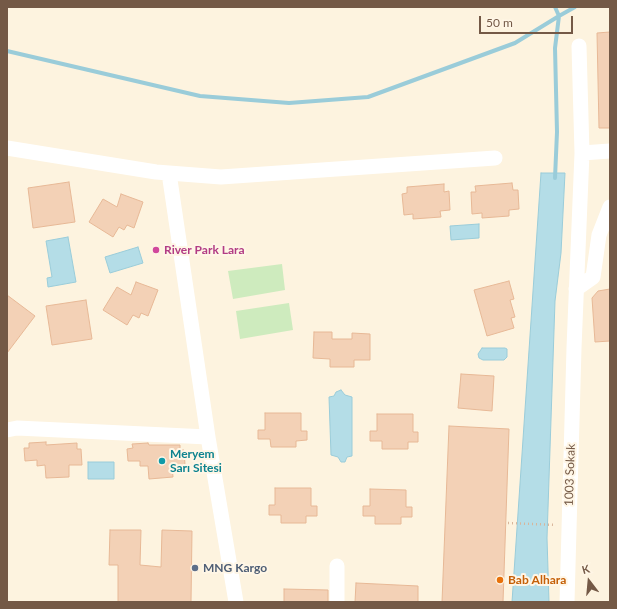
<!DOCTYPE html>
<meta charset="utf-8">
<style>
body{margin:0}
#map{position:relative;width:617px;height:609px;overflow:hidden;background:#fdf3df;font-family:Lato,sans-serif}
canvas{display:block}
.frame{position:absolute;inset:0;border:8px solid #745946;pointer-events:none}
.north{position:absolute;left:569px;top:561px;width:40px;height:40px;-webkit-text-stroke:3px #fff6e6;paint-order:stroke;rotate:344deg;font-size:11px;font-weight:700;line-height:16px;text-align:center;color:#745946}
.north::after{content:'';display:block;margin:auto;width:14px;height:18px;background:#745946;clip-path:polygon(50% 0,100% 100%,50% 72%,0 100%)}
.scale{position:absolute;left:479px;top:16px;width:94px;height:18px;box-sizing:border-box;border:2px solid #745946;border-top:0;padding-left:5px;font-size:12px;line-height:14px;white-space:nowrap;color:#745946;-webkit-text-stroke:3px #fff6e6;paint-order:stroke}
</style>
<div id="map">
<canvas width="617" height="609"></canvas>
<div class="frame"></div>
<div class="north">K</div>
<div class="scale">50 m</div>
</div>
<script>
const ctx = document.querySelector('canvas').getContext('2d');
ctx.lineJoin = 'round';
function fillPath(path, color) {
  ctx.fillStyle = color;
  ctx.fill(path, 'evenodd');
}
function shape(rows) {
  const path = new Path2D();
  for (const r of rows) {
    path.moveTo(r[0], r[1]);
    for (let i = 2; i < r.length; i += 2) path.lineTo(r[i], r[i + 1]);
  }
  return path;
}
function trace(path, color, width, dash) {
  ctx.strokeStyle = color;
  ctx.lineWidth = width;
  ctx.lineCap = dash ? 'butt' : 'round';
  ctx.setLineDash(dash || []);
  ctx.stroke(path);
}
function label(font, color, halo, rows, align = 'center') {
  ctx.font = font + ' Lato,sans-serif';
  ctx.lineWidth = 4;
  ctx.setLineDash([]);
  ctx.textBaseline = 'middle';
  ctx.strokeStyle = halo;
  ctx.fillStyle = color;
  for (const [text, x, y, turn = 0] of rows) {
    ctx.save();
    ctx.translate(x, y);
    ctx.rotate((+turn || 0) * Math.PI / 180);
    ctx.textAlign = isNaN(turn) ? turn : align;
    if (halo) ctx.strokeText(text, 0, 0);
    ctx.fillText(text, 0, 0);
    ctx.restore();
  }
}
fillPath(shape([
 [282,264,285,290,233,299,228,271],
 [289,303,293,330,240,339,236,311]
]), '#ceebbe');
const water = shape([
 [541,173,565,173,561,253,555,301,547,538,549,602,512,602,541,173],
 [479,224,479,238,451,240,450,226,479,224],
 [68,237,76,282,48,287,47,278,52,277,46,241,68,237],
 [138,247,143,263,110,273,105,257,138,247],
 [482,348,505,348,507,349,507,357,504,360,483,360,479,358,478,354,482,348],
 [341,390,345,395,352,397,352,456,347,457,345,462,341,462,338,457,331,455,329,397,334,396,336,392,341,390],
 [88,462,114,462,114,479,88,479,88,462]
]);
fillPath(water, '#b4dde7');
trace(water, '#9accd9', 1);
trace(shape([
 [7,51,200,96,289,103,368,97,515,43,559,16,555,7],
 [555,178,557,132,555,48,559,16,575,7]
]), '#9accd9', 4);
const building = shape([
 [610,32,610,128,599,128,597,33,610,32],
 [69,182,75,222,33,228,28,188,69,182],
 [512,183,513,190,518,190,519,209,509,210,509,216,482,218,482,213,472,214,471,192,476,192,475,186,512,183],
 [444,184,444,192,449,191,450,210,440,211,441,217,413,219,413,214,404,215,402,194,407,193,407,187,444,184],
 [121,194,143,202,134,228,127,225,124,230,119,227,113,237,89,222,103,199,117,207,121,194],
 [509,281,514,299,510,300,515,317,511,318,514,328,487,336,474,290,509,281],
 [136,282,158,290,148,316,141,313,139,318,133,315,127,325,103,310,117,287,131,295,136,282],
 [610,289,610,341,595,342,592,298,598,291,610,289],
 [7,295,35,316,7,353,7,295],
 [86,300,92,339,52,345,46,306,86,300],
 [314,332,332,332,332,339,352,339,352,333,370,334,370,360,354,360,354,367,330,367,330,359,313,358,314,332],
 [461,374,494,376,492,411,458,408,461,374],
 [265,413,301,413,301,431,307,431,307,440,296,441,296,447,271,447,270,439,258,439,258,430,265,430,265,413],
 [377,414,413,414,413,432,418,432,418,442,408,442,408,449,382,449,382,441,370,441,370,431,377,431,377,414],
 [449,426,509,429,503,602,442,602,449,426],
 [46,442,46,445,77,443,77,449,81,449,82,465,69,465,69,477,46,478,45,465,37,466,37,460,25,461,24,448,29,448,29,443,46,442],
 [148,443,149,445,180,445,180,450,184,450,185,465,172,466,173,477,149,479,148,466,140,466,140,461,128,461,127,449,133,448,132,444,148,443],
 [275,488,311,488,311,506,317,506,317,516,306,516,306,523,281,523,281,515,269,515,269,505,275,505,275,488],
 [370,489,406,490,406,507,412,507,412,517,401,517,401,524,375,524,375,516,363,516,363,506,370,506,370,489],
 [110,530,141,530,140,565,161,567,162,530,192,531,191,602,118,602,118,565,109,565,110,530],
 [356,583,418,586,418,602,355,602,356,583],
 [284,589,328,590,328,602,284,602,284,589]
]);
fillPath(building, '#f3d1b6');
trace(building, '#e7b896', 1);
trace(shape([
 [508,523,556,525]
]), '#d8b59a', 2.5, [1, 3]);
trace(shape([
 [579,46,582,153,610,151],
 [7,148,156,172,221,177,495,158],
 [169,173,208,437,236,602],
 [576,289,593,277,599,235,610,207],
 [7,430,17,428,208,437],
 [337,566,337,602],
 [567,602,574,348,582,153]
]), '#fff', 15);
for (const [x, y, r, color] of [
 [156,250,4,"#d1479c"],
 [162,461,4,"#0f9aa8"],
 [195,568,4,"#5c6f8a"],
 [500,580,4,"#e8710a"]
]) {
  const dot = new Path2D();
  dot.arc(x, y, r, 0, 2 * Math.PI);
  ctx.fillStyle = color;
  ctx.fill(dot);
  trace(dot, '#fff6e6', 1.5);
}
label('bold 12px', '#b23c85', '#fff6e6', [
 ["River Park Lara",164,250]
], 'left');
label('bold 12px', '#0d838f', '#fff6e6', [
 ["Meryem",170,454],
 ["Sarı Sitesi",170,468]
], 'left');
label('12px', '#745946', '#fff6e6', [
 ["1003 Sokak",570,475,-88]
]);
label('bold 12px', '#4e5e75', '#fff6e6', [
 ["MNG Kargo",203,568]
], 'left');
label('bold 12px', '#c56008', '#fff6e6', [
 ["Bab Alhara",508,580]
], 'left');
</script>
